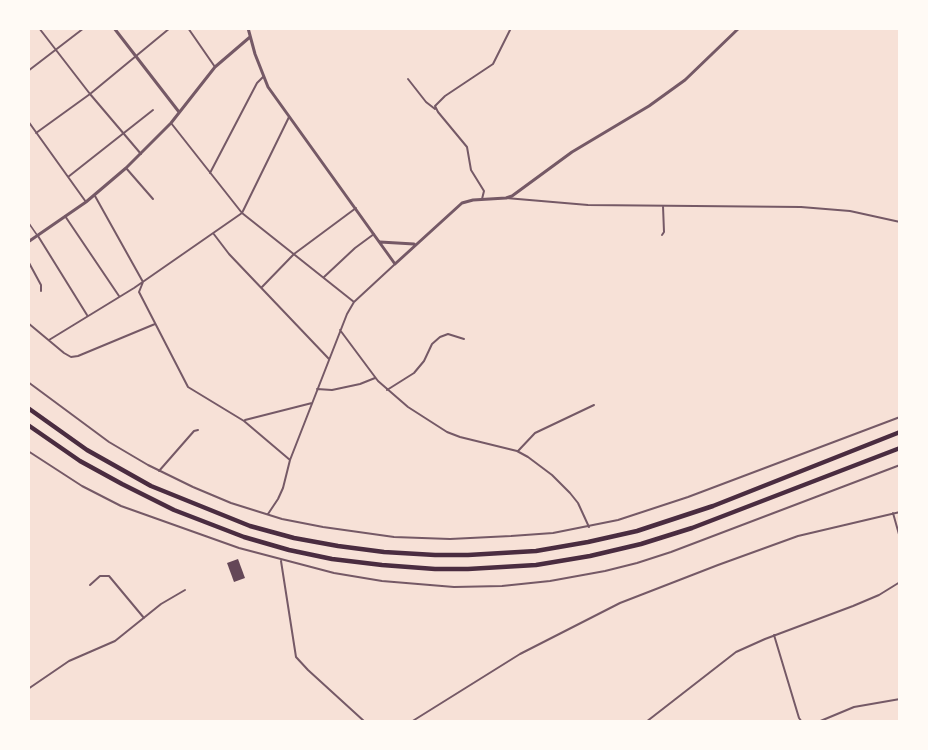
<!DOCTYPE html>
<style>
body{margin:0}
#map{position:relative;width:928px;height:750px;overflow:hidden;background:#f7e1d7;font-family:"DejaVu Sans",sans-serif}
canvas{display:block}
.frame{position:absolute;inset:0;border:30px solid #fffaf5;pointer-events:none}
</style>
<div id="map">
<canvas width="928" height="750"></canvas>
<div class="frame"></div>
</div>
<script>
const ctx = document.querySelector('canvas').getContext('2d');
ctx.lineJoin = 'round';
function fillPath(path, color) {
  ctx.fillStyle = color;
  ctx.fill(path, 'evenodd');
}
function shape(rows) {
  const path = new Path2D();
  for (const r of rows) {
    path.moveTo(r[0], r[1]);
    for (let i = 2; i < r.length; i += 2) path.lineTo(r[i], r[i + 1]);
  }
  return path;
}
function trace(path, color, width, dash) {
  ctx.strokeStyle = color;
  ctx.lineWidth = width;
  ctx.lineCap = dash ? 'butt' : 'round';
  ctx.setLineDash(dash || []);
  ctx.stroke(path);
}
fillPath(shape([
 [238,559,245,578,234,582,227,563]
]), '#644757');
trace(shape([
 [28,222,37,235]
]), '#755966', 1.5);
trace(shape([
 [39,28,90,94,141,154],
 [188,28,215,67],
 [28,71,84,28],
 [408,79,426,102,435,109],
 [28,121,86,202],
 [171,123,242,213,354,302],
 [36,133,90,94,170,28],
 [126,168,153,199],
 [210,173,257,83,263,77],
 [68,177,153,110],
 [95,196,143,282,139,292,188,387,244,421,290,460],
 [506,198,588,205,801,207,850,211,900,222],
 [482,199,484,191,471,170,467,147,438,112,435,106,445,96,493,64,511,28],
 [65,216,119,296],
 [213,233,229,254,329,359],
 [662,235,664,232,663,206],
 [38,236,87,315],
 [28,261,41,285,41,291],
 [324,277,355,248,374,234],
 [262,287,294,254,356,208],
 [28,323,64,353,71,357,78,356,155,324],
 [340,330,378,381,408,407,447,432,460,437,517,451,528,457,552,475,570,493,578,503,589,527],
 [49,340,134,288,242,213,289,117],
 [28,382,109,442,148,465,193,487,231,503,282,519,323,527,394,537,450,539,511,536,553,533,618,520,688,497,900,417],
 [317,389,332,390,360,384,375,378],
 [387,390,414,373,424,361,432,344,440,337,448,334,464,339],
 [245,420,312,403],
 [28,451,82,486,121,506,239,548,334,573,382,581,454,587,502,586,550,581,605,571,637,563,671,552,900,465],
 [518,451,535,433,594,405],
 [159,471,194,431,198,430],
 [893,513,900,538],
 [268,514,278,499,283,488,290,460,347,314,354,302,394,265],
 [281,561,296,657,308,670,365,722],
 [90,585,100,576,109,576,144,618],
 [774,635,799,718,802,722],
 [28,689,69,661,115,641,161,604,185,590],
 [411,722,520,654,620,603,718,565,798,536,900,512],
 [646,722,736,652,765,639,853,606,879,595,900,582],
 [818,722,854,707,900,699]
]), '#755966', 2);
trace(shape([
 [114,28,179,112],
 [248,28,255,54,268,87,395,264,462,203,473,200,506,198,512,196,572,152,649,106,685,80,739,28],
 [28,242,86,202,126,168,171,123,215,67,250,37],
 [380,242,414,244]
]), '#755966', 3);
trace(shape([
 [28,408,87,450,151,486,250,526,294,538,338,546,384,552,435,555,468,555,536,551,588,542,637,531,713,506,900,432],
 [28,425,80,461,122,484,174,510,244,537,289,550,332,559,382,565,435,569,468,569,536,565,590,556,641,544,692,528,900,448]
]), '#4a2c40', 4.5);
</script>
